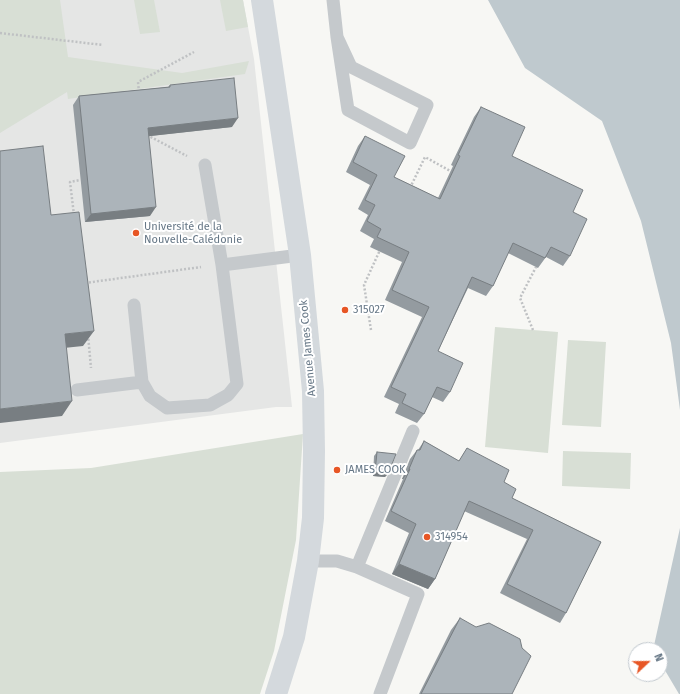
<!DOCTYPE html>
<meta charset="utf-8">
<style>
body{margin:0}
#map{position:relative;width:680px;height:694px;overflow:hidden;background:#f7f7f4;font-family:"Fira Sans",sans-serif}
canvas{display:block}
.north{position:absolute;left:628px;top:642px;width:40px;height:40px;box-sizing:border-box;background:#fff;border:1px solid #c2c9cf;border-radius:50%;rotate:68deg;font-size:11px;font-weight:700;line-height:16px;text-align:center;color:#667786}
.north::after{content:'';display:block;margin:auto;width:14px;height:18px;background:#e75625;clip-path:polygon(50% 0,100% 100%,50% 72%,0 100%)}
</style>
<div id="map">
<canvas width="680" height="694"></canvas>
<div class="north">N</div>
</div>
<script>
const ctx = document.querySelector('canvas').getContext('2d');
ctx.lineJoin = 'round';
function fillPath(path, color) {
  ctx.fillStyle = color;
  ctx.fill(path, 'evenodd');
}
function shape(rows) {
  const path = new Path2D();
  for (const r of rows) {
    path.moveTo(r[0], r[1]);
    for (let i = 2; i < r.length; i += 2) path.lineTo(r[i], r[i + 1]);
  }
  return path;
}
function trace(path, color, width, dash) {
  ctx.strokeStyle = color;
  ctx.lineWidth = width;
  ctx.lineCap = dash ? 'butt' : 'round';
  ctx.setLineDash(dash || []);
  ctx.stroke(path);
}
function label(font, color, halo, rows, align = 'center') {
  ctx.font = font + ' "Fira Sans",sans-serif';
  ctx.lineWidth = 4;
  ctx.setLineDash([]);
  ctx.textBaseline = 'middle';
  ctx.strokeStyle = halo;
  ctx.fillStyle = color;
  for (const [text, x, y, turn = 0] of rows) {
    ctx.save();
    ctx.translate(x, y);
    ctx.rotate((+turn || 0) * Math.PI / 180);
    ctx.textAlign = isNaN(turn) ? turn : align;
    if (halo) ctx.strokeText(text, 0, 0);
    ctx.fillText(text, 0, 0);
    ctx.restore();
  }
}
fillPath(shape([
 [0,0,243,0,254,59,292,407,276,407,0,443]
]), '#e5e6e5');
fillPath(shape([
 [0,0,60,0,68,57,182,73,249,61,245,74,68,99,67,92,0,133],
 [134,0,154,0,160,32,140,34],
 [220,0,243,0,248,27,226,31],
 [495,327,558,332,548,453,485,447],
 [568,340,606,342,601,427,562,425],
 [303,434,296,540,274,651,260,694,0,694,0,472,91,468],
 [563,451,631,453,630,489,562,486]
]), '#d8dfd5');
fillPath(shape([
 [488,0,680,0,680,410,671,343,641,221,602,121,525,68],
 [680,528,680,694,679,694,660,662,660,650,653,650]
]), '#bfc9ce');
trace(shape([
 [0,33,103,45],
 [139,92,138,82,194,52],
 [147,135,187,156],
 [410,188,425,157,454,173],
 [74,215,70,182,80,180],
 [85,283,201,267],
 [371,330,364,285,380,250],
 [533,330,520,298,536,267],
 [88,335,91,368]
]), '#bfc1c3', 2.5, [2, 2]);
trace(shape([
 [333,0,337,37,348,110,410,143,427,105,351,67,337,37],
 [222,265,300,255],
 [134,305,142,382,150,396,167,408,210,405,228,395,237,384,222,265,205,165],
 [77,390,142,382],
 [308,561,337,561,357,567,413,431],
 [357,567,418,594,380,694]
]), '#c5c9cc', 13);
trace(shape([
 [262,0,300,255,313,391,314,451,313,518,308,561,294,637,276,694]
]), '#d4d9dd', 22);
fillPath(shape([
 [170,85,232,127,149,136,150,216,85,222,73,105,79,96,168,87],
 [481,107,512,156,573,212,570,256,563,266,546,257,538,268,508,253,493,286,486,296,468,288,438,351,450,392,443,402,432,397,424,414,417,423,395,413,399,404,384,397,422,317,385,300,402,262,370,247,374,239,360,231,368,215,358,209,370,185,346,172,358,146,365,136,394,177,438,198,453,166,451,165,474,117],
 [424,441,459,461,467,448,504,482,512,498,601,542,566,613,560,623,500,593,527,539,464,511,435,579,428,589,392,574,409,533,385,521,403,479,402,479,410,459,417,450,418,450],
 [377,452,385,477,373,476,374,456],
 [460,618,512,694,419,694,451,630]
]), '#949ba0');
fillPath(shape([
 [238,118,232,127,142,137,148,128],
 [156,207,150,216,85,222,91,214],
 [94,331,83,346,54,349,65,334],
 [72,401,62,416,0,423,0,409],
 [409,469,410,469,403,479,402,479],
 [375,472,388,474,385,477,373,476],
 [399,564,435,579,428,589,392,574]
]), '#787e82');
const building = shape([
 [234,78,238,118,148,128,156,207,91,214,79,96,170,87,170,85,234,78],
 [481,107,525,127,512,156,583,190,573,212,587,219,570,256,551,247,545,258,513,243,493,286,472,277,438,351,463,363,450,392,437,387,424,414,402,403,406,394,391,387,429,307,392,290,409,252,377,237,381,229,367,221,375,205,365,200,377,175,353,162,365,136,405,156,394,177,440,199,460,156,458,155,481,107],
 [43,146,51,215,79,212,94,331,65,334,72,401,0,409,0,151,43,146],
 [424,441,459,461,467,448,509,470,504,482,516,489,512,498,601,542,566,613,507,584,533,530,469,501,435,579,399,564,416,524,391,511,410,469,409,469,417,450,420,450,424,441],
 [377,452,396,454,388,474,375,472,377,452],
 [460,618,476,627,489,623,520,639,522,648,531,656,512,694,421,694,460,618]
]);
fillPath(building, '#acb4ba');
trace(building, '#787e82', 1);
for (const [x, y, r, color] of [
 [136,233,4,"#e75625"],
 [345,310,4,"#e75625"],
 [337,470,4,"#e75625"],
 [427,537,4,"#e75625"]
]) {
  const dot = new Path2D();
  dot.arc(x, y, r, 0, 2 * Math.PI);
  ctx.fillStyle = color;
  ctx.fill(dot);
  trace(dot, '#fff', 1.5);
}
label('11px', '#667786', '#fff', [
 ["Université de la",144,227],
 ["Nouvelle-Calédonie",144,240],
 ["315027",353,310],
 ["JAMES COOK",345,470],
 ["314954",435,537]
], 'left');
label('11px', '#667786', '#fff', [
 ["Avenue James Cook",308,348,-95]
]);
</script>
